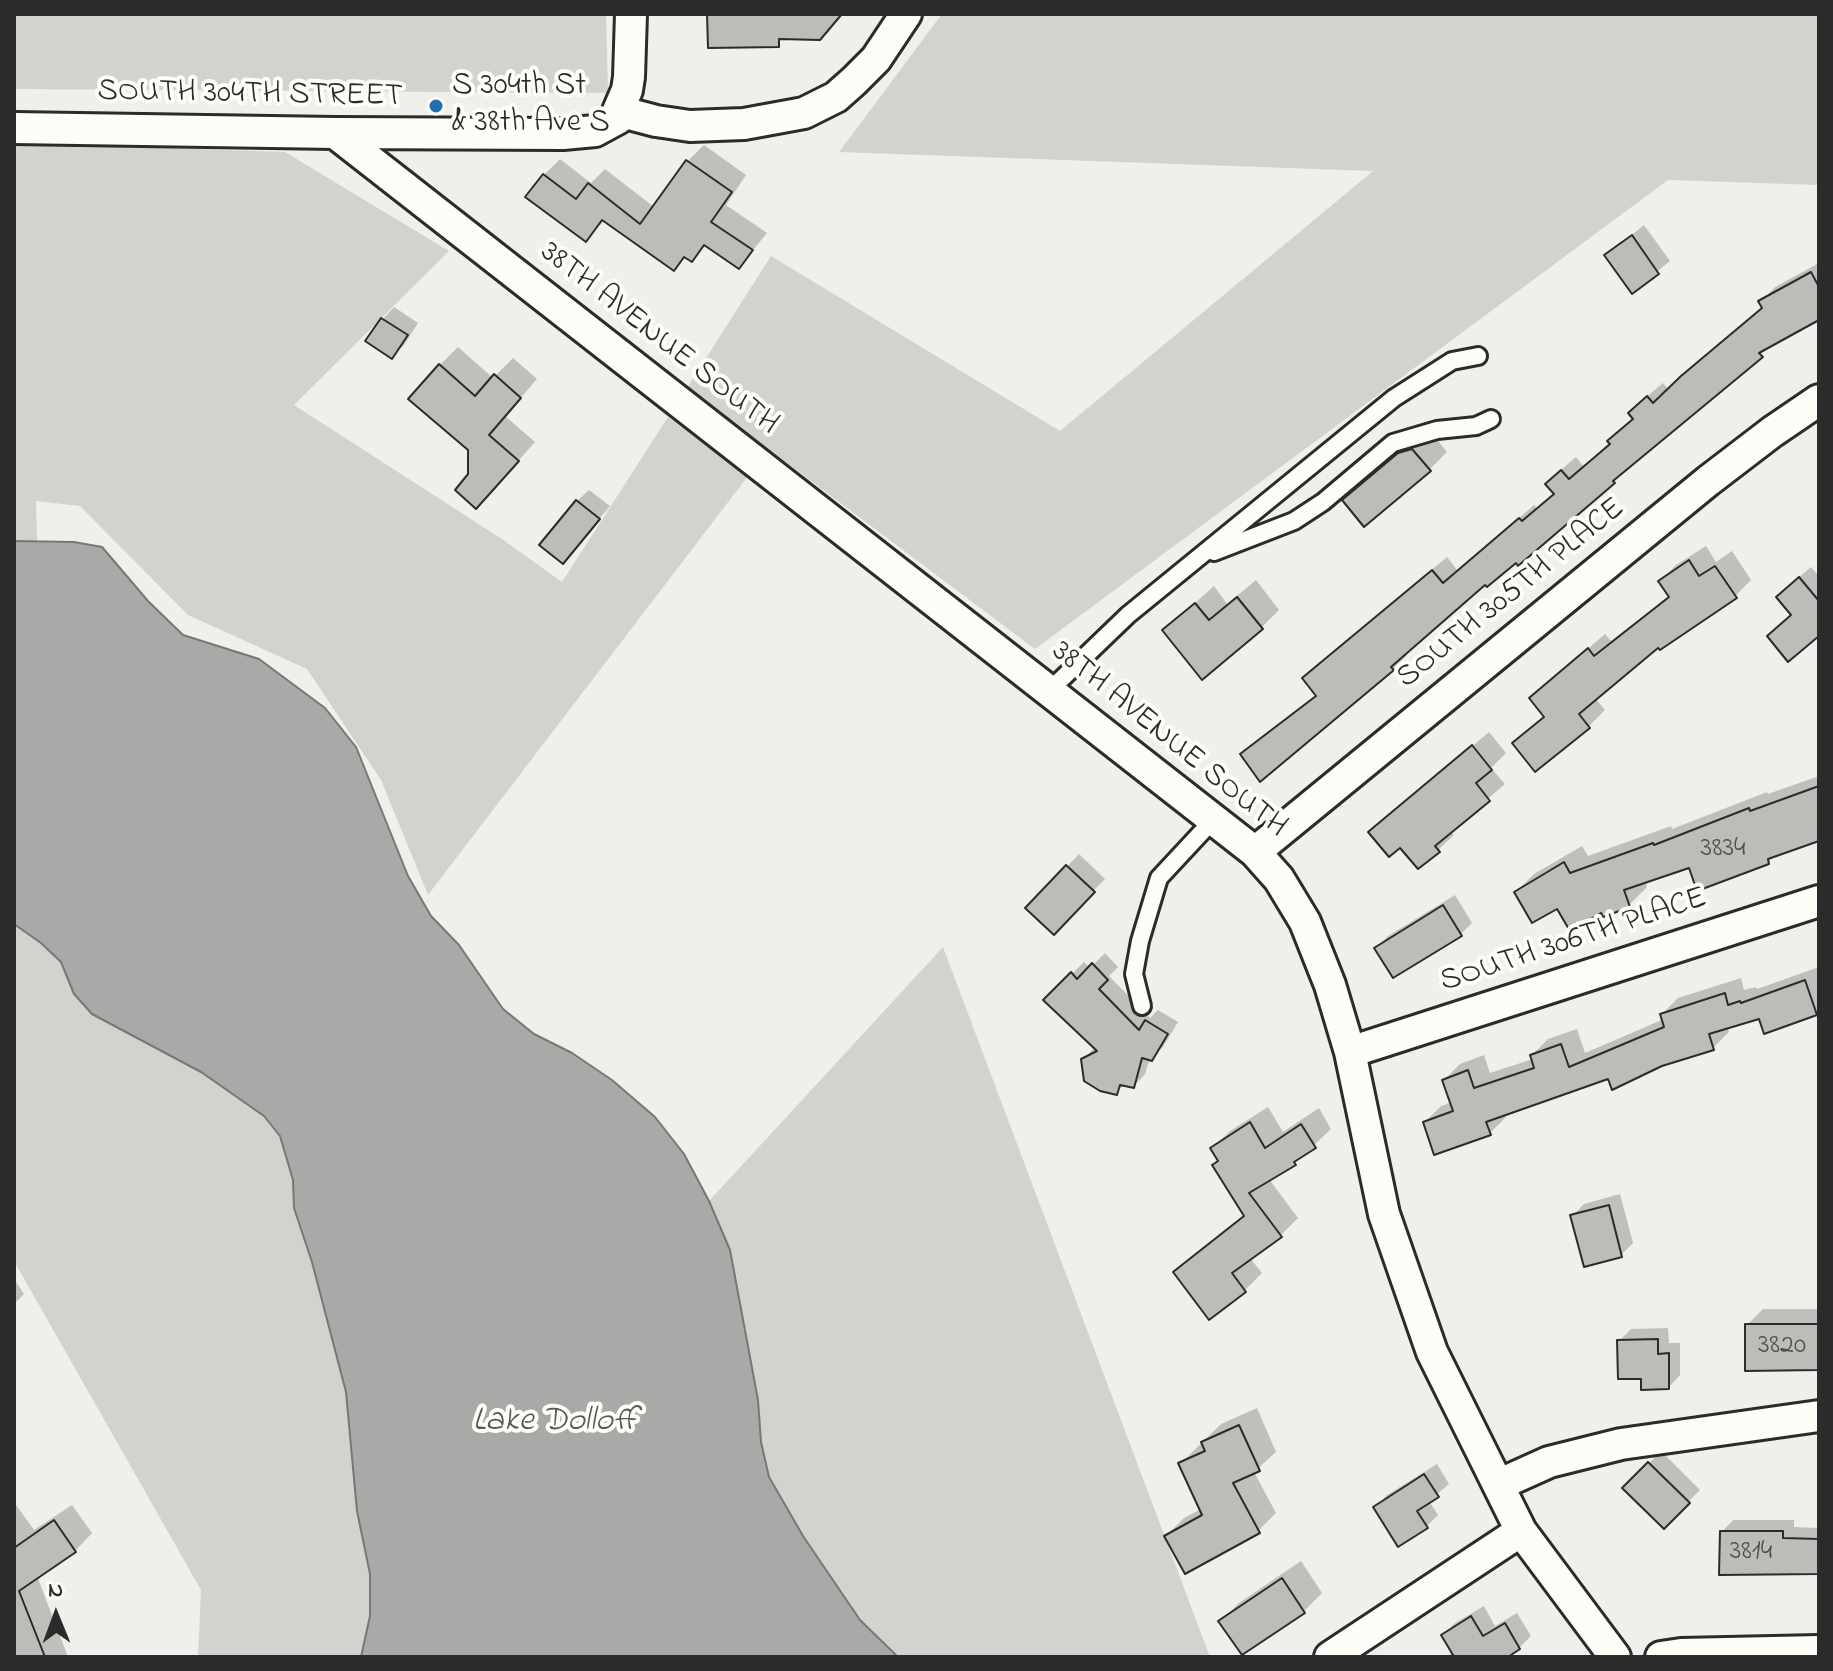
<!DOCTYPE html>
<style>
body{margin:0}
#map{position:relative;width:1833px;height:1671px;overflow:hidden;background:#f0efeb;font-family:"Indie Flower",sans-serif}
canvas{display:block}
.frame{position:absolute;inset:0;border:16px solid #2b2b2b;pointer-events:none}
.north{position:absolute;left:16px;top:1575px;width:80px;height:80px;-webkit-text-stroke:6px #fdfcf7;paint-order:stroke;rotate:359deg;font-size:22px;font-weight:700;line-height:32px;text-align:center;color:#2b2b2b}
.north::after{content:'';display:block;margin:auto;width:28px;height:36px;background:#2b2b2b;clip-path:polygon(50% 0,100% 100%,50% 72%,0 100%)}
</style>
<div id="map">
<canvas width="1833" height="1671"></canvas>
<div class="frame"></div>
<div class="north">N</div>
</div>
<script>
const ctx = document.querySelector('canvas').getContext('2d');
ctx.lineJoin = 'round';
function fillPath(path, color) {
  ctx.fillStyle = color;
  ctx.fill(path, 'evenodd');
}
function shape(rows) {
  const path = new Path2D();
  for (const r of rows) {
    path.moveTo(r[0], r[1]);
    for (let i = 2; i < r.length; i += 2) path.lineTo(r[i], r[i + 1]);
  }
  return path;
}
function trace(path, color, width, dash) {
  ctx.strokeStyle = color;
  ctx.lineWidth = width;
  ctx.lineCap = dash ? 'butt' : 'round';
  ctx.setLineDash(dash || []);
  ctx.stroke(path);
}
function label(font, color, halo, rows, align = 'center') {
  ctx.font = font + ' "Indie Flower",sans-serif';
  ctx.lineWidth = 8;
  ctx.setLineDash([]);
  ctx.textBaseline = 'middle';
  ctx.strokeStyle = halo;
  ctx.fillStyle = color;
  for (const [text, x, y, turn = 0] of rows) {
    ctx.save();
    ctx.translate(x, y);
    ctx.rotate((+turn || 0) * Math.PI / 180);
    ctx.textAlign = isNaN(turn) ? turn : align;
    if (halo) ctx.strokeText(text, 0, 0);
    ctx.fillText(text, 0, 0);
    ctx.restore();
  }
}
fillPath(shape([
 [14,14,606,14,608,93,14,89],
 [942,14,1819,14,1819,185,1668,180,1035,649,687,388,771,256,1060,431,1373,171,839,152],
 [14,143,285,152,449,251,294,405,502,539,562,582,668,417,748,476,428,895,381,780,307,669,188,615,80,506,36,501,37,543,14,541],
 [14,924,41,943,62,962,74,994,92,1014,201,1072,264,1116,280,1135,293,1180,294,1208,312,1262,346,1392,356,1492,370,1574,370,1616,361,1657,198,1657,201,1590,14,1261],
 [943,947,1210,1657,898,1657,860,1620,803,1536,769,1477,761,1442,758,1400,730,1250,709,1201]
]), '#d3d2cf');
const water = shape([
 [14,541,74,542,102,547,148,601,183,635,259,659,325,708,356,747,408,876,431,916,459,945,503,1009,534,1034,572,1053,612,1080,655,1117,684,1154,709,1201,730,1250,758,1400,761,1442,769,1477,803,1536,860,1620,898,1657,361,1657,370,1616,370,1574,357,1511,346,1392,312,1262,294,1208,293,1180,280,1136,264,1116,201,1072,92,1014,74,994,61,962,41,943,14,924,14,541]
]);
fillPath(water, '#aaa9a7');
trace(water, '#777775', 2);
fillPath(shape([
 [704,145,746,175,726,205,767,233,739,267,707,244,692,260,687,256,674,269,605,220,586,239,544,175,560,159,591,183,605,169,654,207,688,161],
 [1644,225,1670,261,1633,291,1607,255],
 [1819,263,1819,318,1775,341,1519,563,1516,560,1486,582,1405,652,1407,655,1393,669,1242,754,1257,740,1317,694,1319,664,1447,557,1458,571,1534,505,1537,508,1555,493,1548,484,1562,469,1576,457,1584,467,1635,418,1645,398,1663,383,1669,390,1764,307,1761,302,1775,287],
 [394,307,418,323,404,345,392,357,368,341,383,319],
 [458,347,493,378,513,358,537,379,505,416,535,442,494,488,470,475,470,449,440,365],
 [1431,432,1447,452,1429,470,1345,501,1418,436],
 [589,490,610,506,563,562,577,501],
 [1706,546,1716,562,1732,551,1751,580,1735,596,1658,645,1595,698,1605,710,1589,726,1515,743,1545,715,1531,698,1605,634,1611,641,1670,595,1660,581,1676,565],
 [1811,567,1819,576,1819,633,1793,614,1790,585],
 [1256,580,1279,610,1261,628,1165,630,1214,586,1227,604],
 [1489,732,1506,753,1491,768,1505,784,1450,831,1454,835,1438,850,1400,845,1371,832],
 [1819,776,1819,839,1776,854,1768,862,1690,865,1645,881,1647,887,1629,905,1602,910,1558,906,1516,892,1534,874,1582,846,1588,856,1671,826,1672,829,1767,792,1768,794],
 [1079,854,1105,879,1053,932,1028,908],
 [1455,895,1472,923,1460,935,1376,948,1388,936],
 [1105,953,1118,967,1109,976,1150,1018,1158,1010,1178,1022,1163,1047,1150,1058,1145,1074,1134,1086,1125,1084,1116,1093,1083,1060,1095,1047,1046,1000,1084,962,1090,968],
 [1819,967,1819,1011,1816,1013,1760,1016,1727,1026,1729,1032,1713,1048,1609,1076,1505,1113,1506,1117,1490,1133,1425,1122,1441,1106,1452,1102,1444,1080,1460,1064,1484,1055,1490,1073,1533,1059,1532,1055,1548,1039,1577,1029,1585,1053,1664,1019,1662,1014,1678,998,1741,978,1744,990,1756,987,1757,989],
 [1268,1107,1283,1132,1319,1108,1331,1129,1294,1164,1269,1179,1298,1218,1281,1235,1250,1258,1262,1273,1245,1290,1210,1317,1176,1272,1193,1255,1245,1214,1212,1148,1230,1131],
 [1620,1194,1633,1243,1621,1255,1572,1216,1584,1204],
 [14,1279,24,1294,14,1304],
 [1763,1309,1819,1309,1819,1368,1747,1325],
 [1668,1328,1669,1343,1680,1343,1680,1375,1669,1387,1619,1341,1631,1329],
 [1257,1408,1276,1452,1254,1472,1276,1513,1258,1531,1166,1536,1184,1518,1201,1509,1181,1463,1221,1424],
 [1661,1451,1700,1490,1664,1526,1625,1488],
 [1437,1464,1449,1484,1429,1501,1438,1515,1426,1527,1376,1507,1387,1495],
 [14,1502,34,1530,72,1505,92,1533,75,1551,37,1576,68,1657,14,1657],
 [1733,1520,1794,1520,1794,1527,1819,1528,1819,1572,1722,1532],
 [1301,1561,1322,1593,1304,1611,1242,1653,1221,1621,1239,1603],
 [1484,1606,1495,1626,1517,1613,1531,1636,1519,1648,1504,1657,1457,1657,1443,1635,1455,1623]
]), '#0003');
const building = shape([
 [707,14,842,14,820,40,779,39,779,47,708,48,707,14],
 [686,160,732,192,711,222,753,250,739,269,704,245,692,262,684,257,674,271,602,220,586,242,525,197,543,174,576,199,588,183,640,224,686,160],
 [1632,235,1659,274,1632,294,1604,255,1632,235],
 [1811,272,1819,287,1819,320,1759,353,1763,357,1613,481,1615,483,1518,566,1516,563,1487,587,1485,585,1391,667,1394,670,1260,782,1240,754,1316,696,1302,678,1432,570,1443,583,1519,518,1522,521,1554,494,1545,484,1561,470,1569,479,1610,444,1607,441,1633,419,1628,413,1647,396,1653,403,1681,376,1762,308,1758,301,1811,272],
 [381,318,408,335,392,359,365,341,381,318],
 [439,364,475,396,494,374,521,398,489,435,519,461,476,509,455,490,468,474,468,450,408,399,439,364],
 [1412,449,1431,471,1364,527,1342,500,1398,453,1412,449],
 [576,500,600,519,563,564,539,545,576,500],
 [1689,560,1699,576,1715,566,1737,598,1660,650,1658,648,1579,714,1590,728,1535,772,1512,743,1544,717,1529,698,1588,648,1594,656,1669,597,1658,581,1689,560],
 [1799,577,1819,601,1819,636,1788,662,1767,636,1791,615,1776,597,1799,577],
 [1237,597,1263,629,1202,680,1162,630,1195,603,1209,620,1237,597],
 [1472,745,1492,770,1476,783,1490,801,1435,846,1440,852,1418,869,1400,848,1389,857,1368,832,1472,745],
 [1819,786,1819,841,1768,859,1769,864,1697,891,1689,868,1624,890,1630,907,1603,917,1601,913,1570,931,1557,909,1532,923,1514,892,1564,862,1570,873,1653,843,1654,845,1749,808,1750,811,1819,786],
 [1066,865,1095,892,1054,935,1025,908,1066,865],
 [1443,905,1462,936,1393,978,1374,948,1443,905],
 [1092,963,1108,980,1099,989,1139,1030,1145,1020,1168,1034,1152,1061,1142,1058,1134,1088,1120,1085,1117,1095,1100,1091,1084,1081,1081,1059,1097,1051,1043,1000,1071,972,1077,979,1092,963],
 [1805,980,1817,1015,1764,1034,1759,1019,1709,1034,1714,1050,1662,1066,1612,1090,1608,1079,1486,1122,1491,1135,1434,1155,1423,1122,1453,1111,1442,1080,1468,1070,1474,1088,1534,1068,1530,1055,1561,1044,1569,1067,1664,1027,1660,1014,1725,993,1728,1005,1740,1001,1741,1003,1805,980],
 [1250,1122,1265,1148,1301,1124,1316,1148,1294,1162,1296,1165,1249,1193,1282,1237,1232,1273,1246,1292,1209,1320,1173,1272,1244,1216,1212,1165,1218,1161,1210,1148,1250,1122],
 [1609,1205,1622,1257,1584,1267,1570,1215,1609,1205],
 [1745,1324,1819,1324,1819,1370,1745,1371,1745,1324],
 [1658,1339,1658,1354,1669,1353,1669,1389,1641,1390,1641,1379,1618,1379,1617,1340,1658,1339],
 [1239,1425,1260,1471,1233,1483,1260,1533,1185,1574,1164,1536,1202,1515,1178,1463,1205,1451,1201,1442,1239,1425],
 [1648,1462,1690,1503,1664,1529,1622,1488,1648,1462],
 [1424,1474,1439,1497,1417,1511,1428,1528,1398,1547,1373,1507,1424,1474],
 [54,1520,76,1552,19,1591,45,1657,14,1657,14,1548,54,1520],
 [1720,1531,1783,1531,1783,1538,1819,1539,1819,1574,1719,1575,1720,1531],
 [1282,1578,1305,1613,1242,1655,1218,1621,1282,1578],
 [1471,1616,1483,1636,1505,1623,1520,1649,1508,1657,1449,1657,1453,1655,1441,1635,1471,1616]
]);
fillPath(building, '#bdbcb8');
trace(building, '#2b2b2b', 2);
const lane = shape([
 [1214,552,1294,521,1323,502,1393,443,1437,430,1476,426,1491,419],
 [1049,691,1128,615,1394,398,1452,361,1478,356],
 [1142,1006,1134,974,1140,941,1159,878,1213,820]
]);
const street = shape([
 [618,111,656,121,690,126,744,124,804,113,836,97,854,81,876,59,906,14],
 [14,128,335,133,563,134,595,131,619,118,618,111,627,90,629,77,631,14],
 [335,133,1255,852,1279,879,1305,922,1330,985,1350,1052,1384,1214,1432,1352,1521,1531,1615,1657],
 [1255,852,1708,481,1772,432,1819,400],
 [1350,1052,1819,901],
 [1498,1485,1549,1462,1621,1444,1819,1416],
 [1330,1657,1521,1531],
 [1661,1657,1681,1654,1819,1651]
]);
trace(lane, '#2b2b2b', 22);
trace(street, '#2b2b2b', 36);
trace(lane, '#fdfcf7', 16);
trace(street, '#fdfcf7', 30);
for (const [x, y, r, color] of [
 [436,106,8,"#1f6fb2"]
]) {
  const dot = new Path2D();
  dot.arc(x, y, r, 0, 2 * Math.PI);
  ctx.fillStyle = color;
  ctx.fill(dot);
  trace(dot, '#fdfcf7', 3);
}
label('28px', '#504f4e', null, [
 ["3834",1723,850],
 ["3820",1782,1347],
 ["3814",1751,1553]
]);
label('32px', '#2b2b2b', '#fdfcf7', [
 ["S 304th St",452,88],
 ["& 38th Ave S",452,125]
], 'left');
label('32px', '#2b2b2b', '#fdfcf7', [
 ["SOUTH 304TH STREET",250,96,1],
 ["38TH AVENUE SOUTH",658,340,38],
 ["SOUTH 305TH PLACE",1512,595,-39],
 ["38TH AVENUE SOUTH",1168,741,39],
 ["SOUTH 306TH PLACE",1574,942,-18]
]);
label('italic 34px', '#575756', '#fdfcf7', [
 ["Lake Dolloff",555,1423]
]);
</script>
